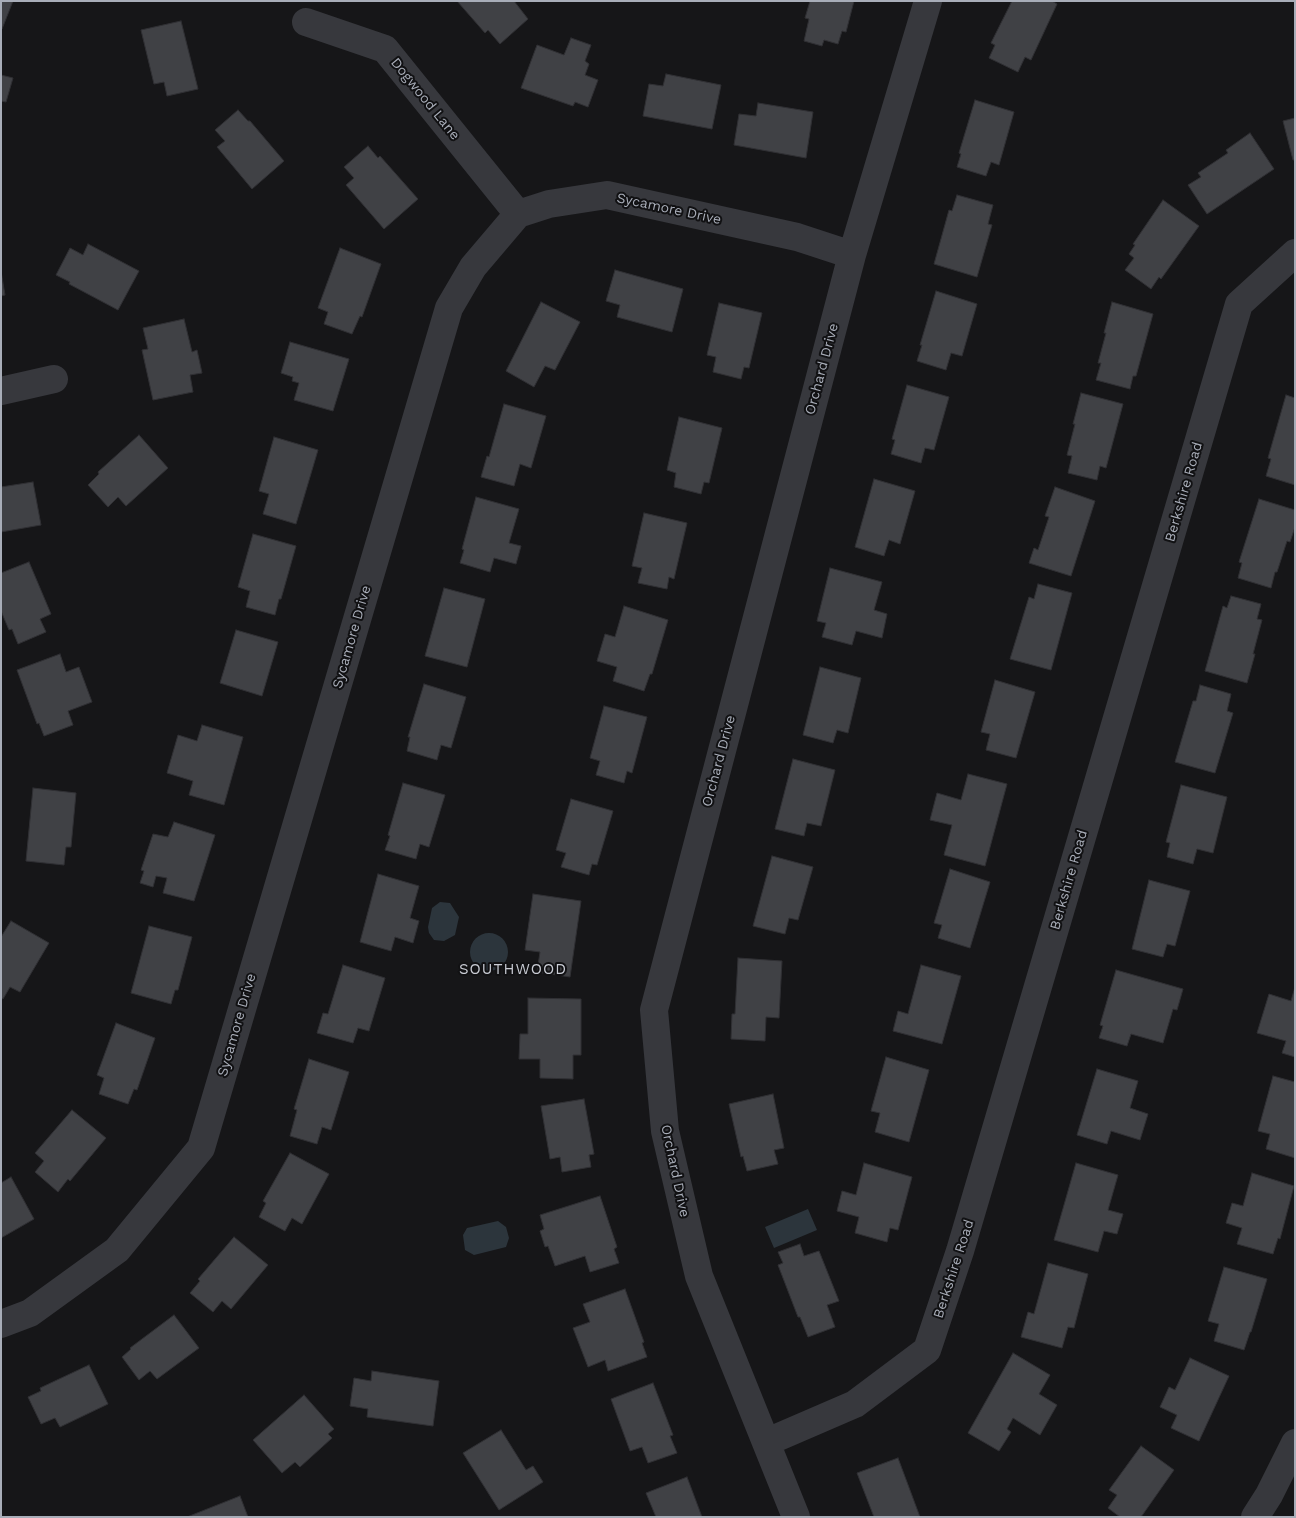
<!DOCTYPE html>
<style>
body{margin:0}
#map{position:relative;width:1296px;height:1518px;overflow:hidden;background:#161618;font-family:"Work Sans",sans-serif}
canvas{display:block}
.frame{position:absolute;inset:0;border:2px solid #a8adb8;pointer-events:none}
</style>
<div id="map">
<canvas width="1296" height="1518"></canvas>
<div class="frame"></div>
</div>
<script>
const ctx = document.querySelector('canvas').getContext('2d');
ctx.lineJoin = 'round';
function fillPath(path, color) {
  ctx.fillStyle = color;
  ctx.fill(path, 'evenodd');
}
function shape(rows) {
  const path = new Path2D();
  for (const r of rows) {
    if (r.length === 3) {
      path.moveTo(r[0] + r[2], r[1]);
      path.arc(r[0], r[1], r[2], 0, 2 * Math.PI);
      continue;
    }
    path.moveTo(r[0], r[1]);
    for (let i = 2; i < r.length; i += 2) path.lineTo(r[i], r[i + 1]);
  }
  return path;
}
function trace(path, color, width, dash) {
  ctx.strokeStyle = color;
  ctx.lineWidth = width;
  ctx.lineCap = dash ? 'butt' : 'round';
  ctx.setLineDash(dash || []);
  ctx.stroke(path);
}
function label(font, color, halo, rows, align = 'center') {
  ctx.font = font + ' "Work Sans",sans-serif';
  ctx.lineWidth = 4;
  ctx.setLineDash([]);
  ctx.textBaseline = 'middle';
  ctx.strokeStyle = halo;
  ctx.fillStyle = color;
  for (const [text, x, y, turn = 0] of rows) {
    ctx.save();
    ctx.translate(x, y);
    ctx.rotate((+turn || 0) * Math.PI / 180);
    ctx.textAlign = isNaN(turn) ? turn : align;
    if (halo) ctx.strokeText(text, 0, 0);
    ctx.fillText(text, 0, 0);
    ctx.restore();
  }
}
fillPath(shape([
 [440,902,450,903,459,917,455,935,444,941,434,940,429,933,428,927,432,908],
 [489,952,19],
 [808,1209,817,1230,774,1248,765,1227],
 [498,1221,506,1227,509,1238,506,1247,474,1255,465,1250,463,1235,467,1228]
]), '#2c353c');
const building = shape([
 [1,1,13,1,2,29,1,29,1,1],
 [457,1,514,1,528,19,500,44,488,30,485,33,457,1],
 [810,1,854,1,846,32,842,31,838,44,824,40,822,46,804,41,809,19,805,18,810,1],
 [1012,1,1052,1,1057,4,1031,60,1025,57,1018,72,989,58,995,45,991,43,1012,1],
 [181,21,198,89,167,96,164,82,154,84,141,30,181,21],
 [571,38,591,45,585,61,589,64,585,75,598,80,588,107,575,102,573,106,521,88,537,45,564,55,571,38],
 [666,74,721,85,712,129,643,116,649,84,663,86,666,74],
 [1,75,13,78,6,102,1,101,1,75],
 [975,100,1014,112,999,165,991,162,986,176,957,167,961,154,959,153,975,100],
 [758,103,813,112,806,158,734,145,739,114,756,116,758,103],
 [238,110,248,121,250,121,284,161,252,189,217,147,225,141,215,130,238,110],
 [1295,118,1295,160,1293,160,1283,121,1295,118],
 [1250,133,1274,169,1207,214,1188,185,1201,177,1198,173,1228,153,1226,150,1250,133],
 [368,146,378,158,380,156,418,199,384,229,346,185,354,178,344,167,368,146],
 [957,195,993,205,988,224,992,225,977,277,934,264,949,210,952,211,957,195],
 [1163,200,1199,226,1161,279,1159,277,1151,289,1125,270,1134,258,1129,254,1135,245,1133,244,1163,200],
 [88,244,139,271,118,310,69,284,70,282,56,275,70,248,83,255,88,244],
 [340,248,381,264,362,317,360,316,352,334,324,324,328,312,318,308,340,248],
 [615,270,683,289,672,332,617,317,620,305,606,301,615,270],
 [1,271,5,295,1,296,1,271],
 [936,291,977,304,962,356,951,353,946,370,917,361,922,345,920,345,936,291],
 [541,302,580,322,555,370,545,366,534,387,506,371,541,302],
 [1112,302,1153,314,1136,376,1133,376,1130,389,1096,380,1101,363,1098,363,1106,333,1104,333,1112,302],
 [719,303,762,313,749,368,744,367,741,379,713,372,716,357,707,355,719,303],
 [184,319,192,352,197,350,202,373,190,375,193,392,153,400,142,350,148,349,143,328,184,319],
 [290,342,349,359,333,411,294,400,299,383,292,381,293,377,281,373,290,342],
 [907,385,949,397,934,450,925,448,921,463,891,454,895,440,892,439,907,385],
 [1081,393,1123,404,1106,468,1100,466,1097,480,1068,473,1072,456,1067,455,1075,424,1073,424,1081,393],
 [1286,395,1295,398,1295,485,1266,476,1271,459,1268,458,1286,395],
 [504,404,546,416,531,468,520,464,514,486,481,477,487,456,489,457,504,404],
 [679,417,722,428,709,483,704,482,701,494,674,487,676,473,667,470,679,417],
 [139,435,168,468,126,506,118,497,108,507,88,485,99,474,98,472,139,435],
 [274,437,318,450,296,524,263,514,269,494,259,491,274,437],
 [874,479,915,491,900,544,889,540,884,556,855,547,874,479],
 [33,482,41,525,1,532,1,487,33,482],
 [1055,487,1095,501,1071,576,1029,563,1034,548,1038,550,1049,517,1045,516,1055,487],
 [476,497,519,509,509,543,521,546,516,564,494,558,490,572,460,563,464,550,462,549,476,497],
 [1259,499,1295,510,1295,527,1290,542,1287,541,1277,572,1275,572,1271,588,1238,578,1242,563,1239,562,1259,499],
 [644,513,687,523,674,579,669,577,667,589,638,583,642,568,632,566,644,513],
 [253,534,296,546,281,599,279,599,275,615,246,607,250,591,238,587,253,534],
 [29,562,51,614,40,619,46,632,18,644,12,629,9,630,1,611,1,573,29,562],
 [830,568,882,582,874,610,887,614,882,638,856,631,852,645,822,637,826,623,817,621,830,568],
 [1038,584,1072,593,1051,670,1010,659,1029,597,1034,599,1038,584],
 [444,588,485,599,467,667,425,656,444,588],
 [1231,596,1261,604,1257,619,1262,620,1253,654,1255,654,1247,683,1205,671,1223,606,1227,608,1231,596],
 [624,606,668,620,652,674,650,674,644,691,613,681,617,667,597,661,605,634,615,637,624,606],
 [236,630,278,642,262,696,220,683,236,630],
 [60,654,66,672,79,667,92,702,68,711,73,725,44,736,39,723,37,724,17,670,60,654],
 [820,667,861,678,848,733,837,730,833,743,803,735,820,667],
 [995,680,1035,692,1016,758,986,750,990,734,981,732,995,680],
 [424,684,466,697,451,748,441,745,437,760,407,751,410,737,408,737,424,684],
 [1200,685,1231,694,1227,711,1233,713,1215,773,1175,762,1193,701,1196,701,1200,685],
 [604,706,647,717,632,773,627,771,624,783,596,775,600,761,590,758,604,706],
 [202,725,243,737,224,805,189,795,193,781,167,773,178,735,197,741,202,725],
 [793,759,835,770,821,826,807,823,804,836,775,829,793,759],
 [968,774,1007,784,985,866,944,855,952,825,930,820,937,793,961,800,968,774],
 [403,783,445,795,429,847,420,844,416,859,385,850,390,836,388,835,403,783],
 [1181,785,1227,797,1213,853,1197,849,1193,864,1167,857,1170,843,1166,842,1181,785],
 [33,788,76,793,71,847,66,847,64,865,26,861,33,788],
 [571,799,613,811,597,865,592,864,589,875,561,867,566,853,556,850,571,799],
 [174,822,215,835,194,901,163,893,167,878,156,876,153,887,140,883,144,871,141,870,153,834,168,837,174,822],
 [772,856,813,867,798,920,789,918,785,934,753,926,772,856],
 [950,869,990,882,970,948,938,938,942,925,934,923,950,869],
 [378,874,419,886,410,918,419,921,413,943,395,937,391,951,360,942,378,874],
 [1149,880,1190,891,1175,946,1167,944,1163,957,1132,949,1149,880],
 [533,894,581,901,570,977,537,972,540,952,525,950,533,894],
 [11,921,49,943,20,992,10,987,3,999,1,998,1,937,11,921],
 [149,926,192,937,178,990,175,990,171,1004,131,993,149,926],
 [738,958,782,961,779,1018,766,1017,765,1041,731,1039,732,1014,735,1014,738,958],
 [343,965,385,978,369,1031,358,1028,353,1043,317,1033,323,1013,328,1014,343,965],
 [921,965,961,976,942,1044,893,1031,898,1011,908,1014,921,965],
 [1116,970,1183,989,1177,1010,1173,1009,1163,1043,1131,1034,1127,1046,1099,1038,1103,1026,1100,1025,1116,970],
 [1295,987,1295,1057,1282,1053,1286,1041,1257,1033,1269,994,1291,1001,1295,987],
 [528,998,581,999,581,1055,573,1055,573,1079,540,1078,540,1059,519,1059,520,1034,528,1034,528,998],
 [116,1023,155,1038,137,1090,134,1089,128,1104,99,1094,104,1078,97,1075,116,1023],
 [886,1057,929,1070,909,1142,875,1132,880,1113,871,1111,886,1057],
 [309,1059,349,1072,331,1130,322,1127,317,1144,290,1136,297,1110,294,1109,309,1059],
 [1097,1069,1138,1081,1130,1108,1148,1114,1140,1140,1111,1131,1107,1144,1077,1135,1097,1069],
 [1273,1076,1295,1082,1295,1158,1266,1149,1270,1134,1258,1131,1273,1076],
 [773,1094,784,1148,774,1150,778,1164,747,1171,743,1156,741,1157,729,1104,773,1094],
 [584,1099,594,1154,589,1155,591,1167,562,1172,560,1157,550,1159,541,1106,584,1099],
 [72,1110,106,1138,70,1181,68,1179,58,1192,35,1172,44,1161,35,1153,72,1110],
 [290,1153,329,1174,302,1224,292,1218,285,1231,259,1217,266,1203,263,1201,290,1153],
 [864,1163,912,1177,898,1230,890,1228,887,1242,855,1233,859,1217,837,1211,842,1191,856,1195,864,1163],
 [1076,1163,1118,1175,1108,1210,1123,1214,1117,1234,1104,1231,1098,1252,1054,1240,1076,1163],
 [1252,1173,1294,1186,1280,1239,1278,1238,1273,1254,1237,1244,1242,1228,1226,1223,1232,1203,1243,1206,1252,1173],
 [11,1177,34,1219,1,1238,1,1183,11,1177],
 [600,1196,617,1247,614,1249,619,1263,590,1272,585,1256,555,1266,548,1246,545,1247,540,1231,544,1229,540,1215,600,1196],
 [234,1237,268,1265,231,1309,222,1301,213,1312,190,1293,200,1281,198,1279,234,1237],
 [800,1244,804,1256,819,1251,839,1301,827,1305,835,1327,808,1337,800,1317,798,1317,778,1265,783,1263,778,1252,800,1244],
 [1048,1263,1088,1274,1074,1328,1068,1327,1062,1348,1021,1337,1028,1312,1034,1314,1048,1263],
 [1224,1267,1267,1279,1251,1332,1250,1332,1244,1350,1214,1341,1219,1324,1208,1321,1224,1267],
 [625,1289,644,1342,642,1343,647,1357,608,1371,605,1360,588,1367,573,1328,590,1322,583,1304,625,1289],
 [174,1315,199,1348,157,1379,150,1371,139,1380,122,1357,131,1349,130,1348,174,1315],
 [1013,1353,1050,1375,1039,1394,1057,1405,1040,1435,1013,1418,1007,1429,1011,1432,999,1451,968,1433,1013,1353],
 [1190,1358,1229,1376,1199,1441,1171,1428,1177,1415,1160,1407,1169,1387,1175,1390,1190,1358],
 [89,1365,108,1404,60,1427,55,1418,41,1424,28,1397,41,1391,40,1388,89,1365],
 [372,1371,439,1381,433,1426,367,1417,368,1409,350,1406,354,1378,371,1381,372,1371],
 [653,1383,673,1435,670,1436,677,1453,648,1463,642,1447,630,1451,611,1399,653,1383],
 [304,1395,334,1429,328,1434,332,1438,300,1467,295,1462,282,1473,253,1440,304,1395],
 [501,1430,526,1470,533,1466,543,1482,499,1510,463,1453,501,1430],
 [1141,1446,1174,1470,1141,1517,1120,1517,1108,1508,1117,1495,1109,1490,1141,1446],
 [898,1458,920,1517,874,1517,857,1473,898,1458],
 [687,1477,702,1517,656,1517,646,1493,687,1477],
 [240,1496,248,1517,187,1517,240,1496]
]);
fillPath(building, '#404145');
trace(building, '#303034', 1);
trace(shape([
 [306,22,385,49,518,214],
 [1,391,54,379],
 [1,1324,30,1313,117,1250,201,1148,449,308,473,267,518,214,549,204,607,195,797,237,852,255],
 [767,1442,855,1404,927,1350,960,1251,1239,304,1295,253],
 [796,1517,699,1276,665,1131,654,1010,852,255,928,1],
 [1255,1517,1269,1495,1295,1443]
]), '#37383d', 28);
label('14px', '#a8adb8', '#111113', [
 ["Dogwood Lane",425,99,51],
 ["Sycamore Drive",669,209,12],
 ["Orchard Drive",822,369,-75],
 ["Berkshire Road",1184,492,-74],
 ["Sycamore Drive",352,637,-74],
 ["Orchard Drive",719,761,-75],
 ["Berkshire Road",1069,880,-74],
 ["Sycamore Drive",237,1025,-74],
 ["Orchard Drive",675,1171,78],
 ["Berkshire Road",954,1269,-72]
]);
ctx.letterSpacing = '1px';
label('15px', '#c9ccd4', '#111113', [
 ["SOUTHWOOD",513,970]
]);
ctx.letterSpacing = '0px';
</script>
